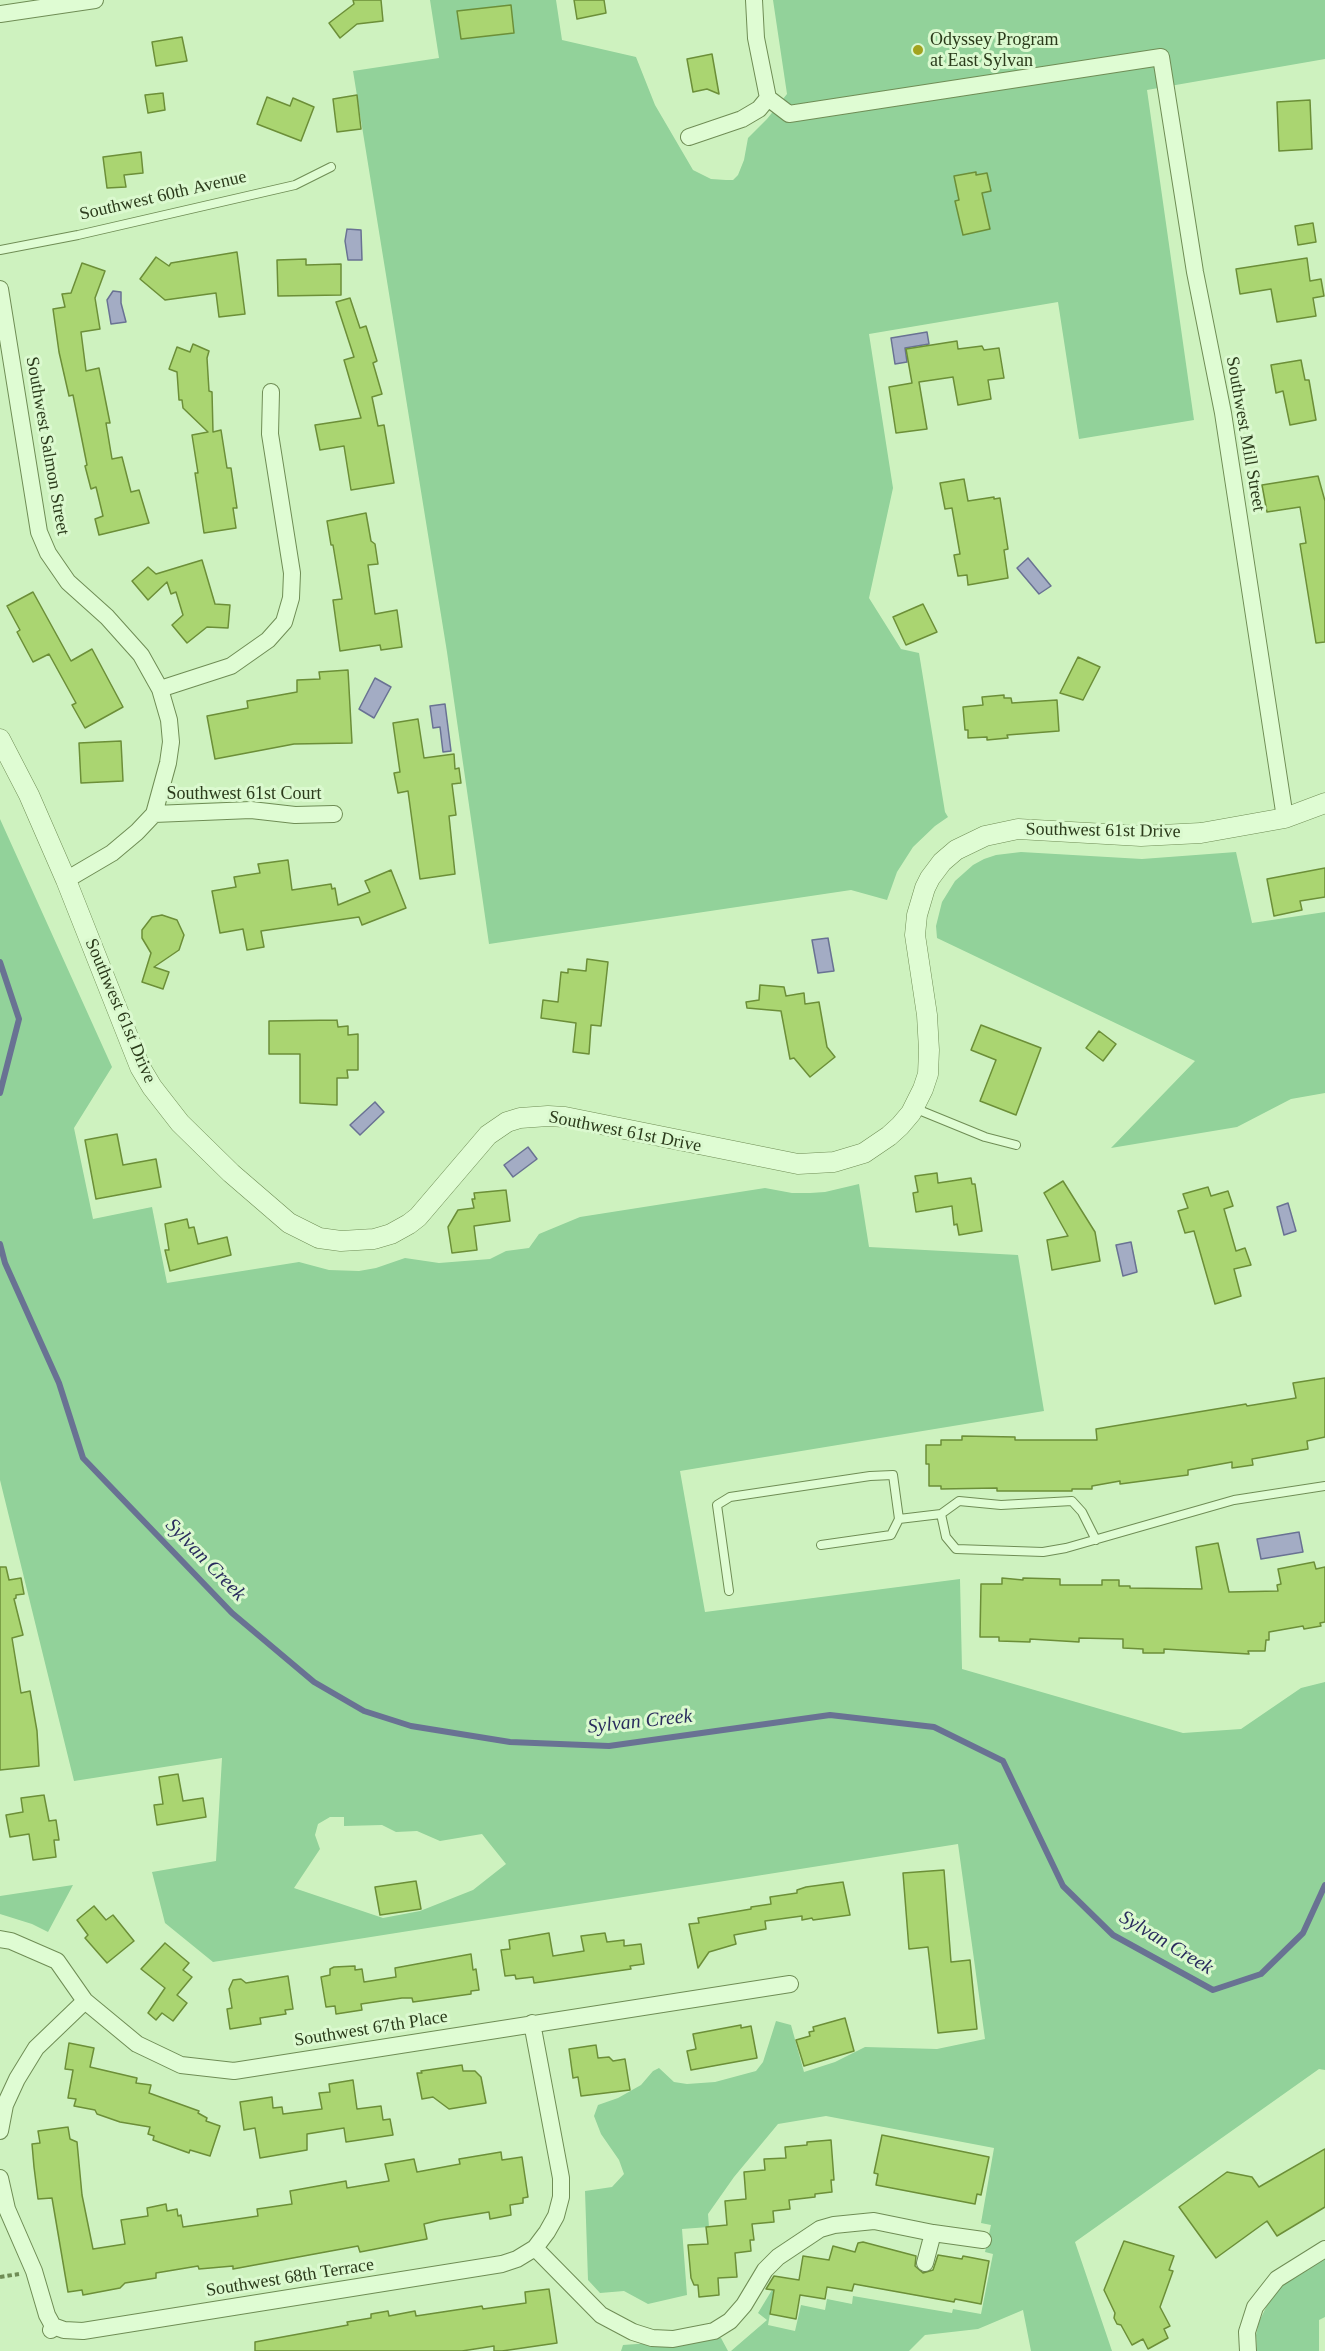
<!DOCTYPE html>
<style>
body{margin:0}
canvas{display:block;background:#cef2bf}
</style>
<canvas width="1325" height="2351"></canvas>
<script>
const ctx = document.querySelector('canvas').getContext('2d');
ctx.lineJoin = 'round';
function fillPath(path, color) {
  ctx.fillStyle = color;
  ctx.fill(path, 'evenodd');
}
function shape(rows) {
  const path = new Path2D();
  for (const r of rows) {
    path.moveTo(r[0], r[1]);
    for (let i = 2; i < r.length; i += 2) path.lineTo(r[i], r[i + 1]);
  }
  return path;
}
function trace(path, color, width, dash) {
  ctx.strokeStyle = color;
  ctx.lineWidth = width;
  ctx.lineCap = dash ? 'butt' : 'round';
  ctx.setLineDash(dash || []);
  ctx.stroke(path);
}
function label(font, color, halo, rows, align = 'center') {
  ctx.font = font + ' Georgia,serif';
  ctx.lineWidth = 6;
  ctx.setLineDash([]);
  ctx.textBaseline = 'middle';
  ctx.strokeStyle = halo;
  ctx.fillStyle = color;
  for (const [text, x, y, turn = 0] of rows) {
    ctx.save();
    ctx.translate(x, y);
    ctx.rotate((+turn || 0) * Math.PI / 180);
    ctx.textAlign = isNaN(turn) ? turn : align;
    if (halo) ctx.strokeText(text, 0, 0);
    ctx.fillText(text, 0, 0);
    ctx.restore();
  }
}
fillPath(shape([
 [430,0,556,0,562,40,636,57,655,105,693,170,711,179,726,180,733,180,738,175,744,160,748,138,767,119,787,94,773,0,1325,0,1325,59,1147,90,1194,420,1079,439,1058,302,869,334,893,488,869,598,901,649,919,653,945,812,948,817,935,826,913,847,897,872,887,900,851,890,489,944,447,652,353,71,439,58],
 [0,819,112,1067,74,1128,93,1219,152,1207,167,1283,299,1262,329,1270,359,1271,376,1268,405,1258,439,1263,490,1259,506,1251,529,1248,539,1234,580,1217,765,1188,792,1193,810,1193,825,1192,859,1184,869,1247,1018,1255,1044,1411,680,1471,705,1612,960,1579,962,1669,1183,1733,1241,1729,1301,1688,1325,1682,1325,2070,1319,2069,1075,2242,1112,2351,1031,2351,1023,2310,978,2329,925,2335,909,2351,731,2351,767,2320,758,2313,775,2285,768,2325,795,2331,801,2305,825,2310,827,2299,852,2304,853,2296,952,2313,953,2309,981,2314,993,2254,985,2252,991,2225,981,2223,994,2148,826,2116,778,2124,734,2177,708,2214,709,2227,682,2229,687,2295,648,2304,624,2291,600,2293,588,2280,585,2191,612,2187,624,2174,619,2160,601,2134,594,2116,598,2105,618,2098,641,2085,653,2071,659,2068,674,2082,687,2084,715,2082,756,2071,763,2062,776,2021,791,2025,804,2072,835,2062,865,2047,937,2049,985,2039,958,1844,213,1962,165,1923,152,1872,216,1861,222,1758,74,1781,0,1480],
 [330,1817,344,1817,344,1826,382,1825,396,1832,417,1831,440,1841,482,1834,506,1864,473,1890,420,1911,383,1918,294,1888,320,1849,315,1835,318,1824],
 [1021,852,1142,859,1236,852,1252,923,1325,912,1325,1093,1291,1099,1237,1127,1111,1148,1195,1061,937,938,936,926,942,902,955,881,973,865,984,859,996,855],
 [73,1885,48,1932,32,1924,0,1914,0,1896],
 [1325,2259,1325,2317,1319,2320,1319,2351,1257,2351,1256,2335,1259,2322,1270,2299,1285,2282],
 [721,2338,728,2351,621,2351,623,2345]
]), '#92d29a');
const water = shape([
 [347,229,361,230,362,260,348,260,345,241,347,229],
 [113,291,121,292,121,303,126,322,111,324,107,300,113,291],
 [927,332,929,344,905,348,907,362,895,364,891,338,927,332],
 [1028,558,1051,586,1039,594,1017,568,1028,558],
 [375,678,391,687,374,718,359,709,375,678],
 [445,704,451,751,443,752,440,727,433,728,430,706,445,704],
 [828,938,834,971,818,973,812,940,828,938],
 [375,1102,384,1112,360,1135,350,1125,375,1102],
 [528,1147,537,1159,513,1177,504,1165,528,1147],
 [1288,1203,1296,1231,1284,1235,1277,1207,1288,1203],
 [1131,1242,1137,1272,1123,1276,1116,1245,1131,1242],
 [1299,1532,1303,1552,1261,1559,1257,1539,1299,1532]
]);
fillPath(water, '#a3acc4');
trace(water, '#697293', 1.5);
trace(shape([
 [0,962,19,1019,0,1093],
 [0,1244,5,1263,59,1383,83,1458,232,1613,314,1682,364,1711,411,1726,510,1742,609,1746,830,1715,934,1727,1003,1761,1063,1886,1113,1935,1213,1990,1261,1974,1303,1933,1325,1885]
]), '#697293', 6);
const building = shape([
 [353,0,381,0,383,21,357,24,340,38,329,23,354,4,353,0],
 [574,0,604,0,606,13,577,19,574,0],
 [511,5,514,33,461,39,457,11,511,5],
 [182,37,187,61,156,66,152,42,182,37],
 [712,54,719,94,707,89,693,92,687,59,712,54],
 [163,93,165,110,148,113,145,95,163,93],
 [357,95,361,129,337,132,333,99,357,95],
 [267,97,290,106,293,98,314,107,301,141,257,124,267,97],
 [1310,100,1312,149,1279,151,1277,102,1310,100],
 [141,152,143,173,124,175,126,187,107,188,103,157,141,152],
 [976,172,976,175,987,173,991,191,982,193,990,229,963,235,955,201,959,200,954,176,976,172],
 [1313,223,1316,242,1298,245,1295,226,1313,223],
 [237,252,245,314,219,317,216,293,165,300,140,279,156,257,169,266,171,263,237,252],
 [1307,258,1310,281,1321,279,1324,296,1313,298,1316,316,1277,322,1271,289,1240,294,1236,269,1307,258],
 [306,259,306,265,341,264,341,295,278,296,277,260,306,259],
 [82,263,105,271,95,298,100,329,81,332,86,371,99,368,110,423,106,423,112,459,122,457,131,492,139,490,149,523,99,535,95,519,103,516,96,487,91,489,85,466,87,465,73,395,69,396,59,352,53,309,65,307,62,294,71,293,82,263],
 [350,298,360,328,366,326,377,361,373,363,382,394,372,397,378,426,384,425,394,483,351,490,344,446,320,450,315,425,361,418,344,360,354,357,336,302,350,298],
 [957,341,958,349,982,346,984,350,999,348,1004,378,988,380,991,399,958,405,953,377,919,382,927,429,896,433,889,387,912,383,906,349,957,341],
 [193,344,209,351,207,358,209,391,212,392,213,432,221,430,227,468,231,468,237,508,233,508,236,528,204,533,195,473,198,473,192,435,208,432,183,408,182,400,179,400,177,372,169,369,177,347,190,352,193,344],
 [1301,360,1305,380,1309,380,1316,420,1290,425,1283,391,1276,393,1271,365,1301,360],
 [1318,476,1325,501,1325,642,1316,643,1300,544,1306,543,1300,507,1267,512,1262,485,1318,476],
 [964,479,968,501,994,497,994,499,1000,498,1008,549,1004,550,1008,578,968,585,967,575,958,576,954,555,960,554,952,508,945,509,940,483,964,479],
 [366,513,371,541,375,544,378,564,368,565,375,614,397,610,402,647,381,650,380,645,340,651,333,600,342,599,333,545,331,545,327,521,366,513],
 [202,560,215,604,230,605,228,628,207,627,187,643,172,625,183,615,176,592,171,594,167,582,148,600,132,581,148,567,156,574,202,560],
 [33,592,71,661,92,649,123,707,85,728,72,705,76,703,49,654,33,662,17,632,20,630,7,606,33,592],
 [923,604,937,632,906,645,893,617,923,604],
 [1078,657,1100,667,1083,700,1060,693,1078,657],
 [348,670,352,743,294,744,215,759,207,716,248,708,247,701,297,692,297,680,320,679,319,672,348,670],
 [1004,695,1004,698,1011,698,1012,703,1057,700,1059,731,1007,735,1008,738,987,740,987,737,968,738,968,730,965,730,963,707,983,705,982,697,1004,695],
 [418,719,424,758,454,754,455,769,459,768,461,783,452,784,456,815,449,816,455,874,420,879,408,791,398,793,394,773,400,772,393,723,418,719],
 [121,741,123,781,81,783,79,743,121,741],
 [288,860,292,890,331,884,332,889,335,888,338,905,370,892,365,881,391,870,406,908,362,925,359,917,261,931,264,947,247,950,243,929,220,933,212,891,236,887,234,877,260,873,258,864,288,860],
 [1325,868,1325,897,1300,901,1302,910,1274,916,1267,879,1325,868],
 [162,915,177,920,184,935,179,950,154,967,169,972,163,989,142,982,151,953,142,938,142,930,152,917,162,915],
 [587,959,608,962,601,1026,591,1025,589,1054,573,1052,576,1023,541,1018,543,1000,558,1002,561,972,568,973,568,969,586,971,587,959],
 [760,985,784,987,786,996,804,993,805,1004,819,1002,827,1047,835,1057,810,1077,794,1058,790,1059,781,1011,747,1008,746,1002,759,1000,760,985],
 [337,1020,338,1027,348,1026,348,1035,358,1034,358,1070,347,1070,348,1078,337,1078,337,1105,300,1103,300,1054,269,1054,269,1021,337,1020],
 [981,1025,1041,1048,1016,1115,980,1101,996,1060,971,1050,981,1025],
 [1099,1031,1116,1044,1103,1061,1086,1048,1099,1031],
 [117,1134,123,1165,156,1159,161,1187,96,1199,85,1140,117,1134],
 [937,1173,938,1183,971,1178,972,1184,975,1184,982,1231,959,1235,957,1224,954,1225,952,1206,916,1212,913,1193,918,1192,915,1176,937,1173],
 [1063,1181,1095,1232,1100,1261,1052,1270,1047,1240,1068,1236,1044,1193,1063,1181],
 [1208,1187,1211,1196,1228,1191,1233,1206,1224,1209,1236,1251,1245,1248,1251,1265,1234,1269,1241,1296,1215,1304,1194,1231,1185,1233,1178,1211,1188,1208,1183,1194,1208,1187],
 [506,1190,510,1221,474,1226,477,1250,452,1253,448,1227,458,1210,474,1208,472,1199,475,1199,474,1193,506,1190],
 [187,1219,189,1228,194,1227,198,1244,227,1237,231,1255,170,1271,165,1250,169,1250,165,1224,187,1219],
 [1325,1378,1325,1437,1307,1441,1308,1449,1252,1459,1253,1465,1232,1468,1232,1462,1188,1470,1188,1475,1120,1484,1120,1481,1092,1486,1092,1489,1072,1489,1072,1491,997,1491,997,1488,941,1489,941,1486,929,1486,929,1464,926,1464,926,1445,941,1445,941,1440,962,1440,962,1436,1015,1437,1015,1440,1097,1440,1096,1429,1246,1404,1247,1406,1296,1398,1293,1383,1325,1378],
 [1218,1543,1229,1592,1278,1591,1277,1585,1281,1584,1278,1569,1314,1562,1316,1569,1325,1567,1325,1622,1320,1623,1321,1626,1304,1629,1303,1626,1269,1632,1269,1640,1266,1640,1265,1651,1248,1651,1249,1654,1164,1649,1164,1653,1143,1653,1143,1649,1123,1648,1123,1639,1079,1638,1079,1642,1030,1639,1030,1642,999,1641,999,1637,980,1637,981,1584,1002,1584,1002,1578,1023,1580,1023,1578,1060,1579,1060,1585,1102,1585,1102,1580,1119,1580,1119,1586,1130,1586,1130,1588,1202,1589,1196,1547,1218,1543],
 [0,1567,6,1567,9,1580,21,1578,24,1594,16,1595,16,1598,14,1599,23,1635,12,1638,21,1693,30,1691,37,1731,39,1766,0,1770,0,1567],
 [178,1774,183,1801,203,1798,206,1817,157,1825,154,1805,163,1804,159,1777,178,1774],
 [44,1795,49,1821,56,1820,59,1840,54,1840,56,1857,33,1860,29,1834,10,1837,6,1815,23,1812,21,1798,44,1795],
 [944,1870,951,1962,970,1960,977,2029,938,2033,928,1947,909,1949,903,1873,944,1870],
 [416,1881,421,1909,380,1915,375,1887,416,1881],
 [843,1882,850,1915,813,1920,812,1918,802,1920,802,1916,765,1921,766,1929,734,1935,736,1944,709,1952,698,1968,689,1924,699,1923,698,1918,751,1909,751,1907,771,1904,770,1897,797,1893,797,1890,806,1887,843,1882],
 [94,1906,106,1920,113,1915,134,1941,107,1963,85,1938,88,1935,77,1920,94,1906],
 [549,1933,553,1956,584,1951,581,1936,605,1933,607,1942,624,1940,624,1946,641,1944,644,1964,630,1966,631,1969,534,1983,533,1977,516,1979,515,1975,505,1976,501,1950,510,1949,509,1940,549,1933],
 [165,1943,189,1963,183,1970,192,1977,177,1995,187,2003,173,2021,162,2013,156,2020,148,2013,165,1988,141,1969,165,1943],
 [471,1954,473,1970,476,1969,479,1990,471,1991,471,1994,413,2002,412,1998,402,1998,361,2004,362,2010,336,2014,335,2006,326,2007,321,1977,330,1975,330,1969,334,1967,355,1966,355,1970,362,1969,364,1982,396,1977,395,1968,471,1954],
 [288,1976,293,2009,285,2010,286,2014,260,2018,261,2024,230,2029,227,2009,232,2008,229,1989,233,1980,241,1979,246,1983,288,1976],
 [845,2018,854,2051,804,2066,796,2040,810,2036,809,2032,814,2031,813,2027,845,2018],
 [741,2025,741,2028,751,2026,757,2058,691,2070,687,2051,696,2049,693,2034,741,2025],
 [69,2043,94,2048,90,2067,137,2078,136,2083,151,2085,149,2093,199,2111,198,2113,207,2118,206,2121,220,2126,210,2156,190,2150,189,2153,153,2140,154,2136,148,2134,150,2127,120,2122,97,2114,95,2110,74,2106,76,2099,68,2098,73,2070,65,2069,69,2043],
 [596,2045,598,2058,609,2057,613,2061,625,2059,630,2090,581,2096,578,2077,573,2078,569,2049,596,2045],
 [462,2065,463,2071,475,2071,481,2077,486,2103,449,2109,433,2097,422,2099,417,2073,422,2073,421,2071,462,2065],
 [353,2080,357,2109,381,2106,383,2120,390,2119,393,2135,346,2142,344,2128,307,2134,307,2150,260,2158,255,2128,244,2130,240,2102,272,2097,273,2108,282,2107,283,2114,322,2109,319,2093,330,2092,329,2084,353,2080],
 [68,2127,70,2139,77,2142,82,2195,93,2249,125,2244,121,2220,148,2216,147,2208,166,2204,167,2211,177,2209,178,2216,181,2215,183,2227,258,2216,257,2209,292,2204,290,2191,346,2181,347,2188,389,2181,385,2164,414,2159,417,2172,460,2164,459,2159,501,2152,502,2160,522,2157,528,2197,523,2198,523,2203,510,2205,511,2215,490,2219,489,2212,440,2220,424,2224,427,2239,360,2252,358,2246,233,2269,233,2266,199,2269,198,2266,156,2273,156,2278,125,2283,120,2288,83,2295,82,2290,68,2292,52,2198,38,2199,34,2167,32,2144,40,2143,38,2131,68,2127],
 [882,2135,989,2157,981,2195,977,2194,975,2204,876,2185,878,2174,874,2173,882,2135],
 [831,2140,834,2180,831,2180,832,2192,815,2194,815,2197,789,2200,790,2209,773,2211,774,2222,752,2224,754,2240,750,2240,751,2251,735,2253,737,2277,718,2278,719,2295,699,2297,698,2285,694,2285,691,2278,688,2245,708,2244,706,2227,727,2225,725,2201,746,2199,744,2172,765,2170,764,2159,786,2158,785,2147,807,2145,807,2142,831,2140],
 [1325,2149,1325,2207,1277,2236,1267,2221,1216,2258,1179,2207,1227,2172,1252,2177,1259,2187,1325,2149],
 [1124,2241,1174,2256,1169,2270,1173,2271,1160,2307,1170,2326,1164,2329,1168,2338,1148,2349,1143,2339,1132,2345,1121,2325,1117,2324,1114,2318,1115,2313,1104,2290,1124,2241],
 [863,2242,916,2256,915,2266,923,2273,933,2270,938,2255,962,2259,963,2256,989,2261,981,2304,955,2299,954,2302,854,2284,852,2291,827,2287,825,2299,800,2295,796,2319,770,2314,774,2290,766,2289,774,2276,799,2280,803,2256,829,2260,833,2246,855,2252,858,2243,863,2242],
 [549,2289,557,2343,502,2351,494,2351,494,2346,462,2351,255,2351,255,2342,348,2325,347,2322,371,2318,371,2314,388,2311,389,2316,415,2311,416,2316,482,2306,483,2309,526,2303,525,2292,549,2289]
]);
fillPath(building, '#aad571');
trace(building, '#6c8f38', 1.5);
const service = shape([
 [0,250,78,235,295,185,331,167],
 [914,1108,985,1137,1016,1145],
 [941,1514,946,1537,956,1549,1043,1552,1066,1548,1234,1500,1325,1486],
 [821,1545,891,1535,899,1519],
 [729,1591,717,1505,730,1497,870,1476,893,1475,899,1519,941,1514,959,1501,1001,1505,1072,1501,1082,1512,1096,1540]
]);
const minor = shape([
 [754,0,756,38,768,98],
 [0,14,95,0],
 [768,98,789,114,1161,57,1195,272,1223,413,1285,818],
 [689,137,742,119,759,109,768,98],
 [0,289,39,532,48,553,68,582,107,617,141,655,160,689,169,720,171,742,168,763,154,814,137,832,112,853,66,880],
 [160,689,231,666,268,640,284,622,291,598,292,573,270,434,271,392],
 [154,814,251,810,295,815,334,814],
 [0,1939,11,1941,57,1961,85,2001,137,2044,181,2065,234,2071,790,1984],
 [0,2131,5,2105,17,2079,36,2048,85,2001],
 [0,2178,7,2209,34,2271,47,2315,53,2326],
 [535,2248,601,2315,633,2332,652,2338,673,2339,714,2331,730,2321,744,2305,765,2270,778,2257,820,2229,834,2225,874,2221,933,2233,983,2240],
 [925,2263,933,2233],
 [51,2330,53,2326,64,2330,83,2331,502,2264,517,2259,535,2248,547,2232,556,2216,561,2197,561,2178,532,2023],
 [1248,2351,1247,2332,1255,2307,1277,2279,1325,2249]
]);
const tertiary = shape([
 [0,739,29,795,66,880,140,1067,152,1087,180,1123,231,1173,289,1223,319,1238,341,1241,374,1239,391,1234,409,1224,418,1217,488,1135,507,1122,520,1118,548,1116,565,1117,798,1164,834,1162,864,1153,889,1136,900,1126,911,1113,923,1089,928,1074,929,1050,927,1015,915,935,917,915,925,888,930,878,942,862,956,850,985,836,1018,829,1141,836,1201,833,1285,818,1325,803]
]);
trace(service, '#6f8d55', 10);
trace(minor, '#6f8d55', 18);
trace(tertiary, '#6f8d55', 21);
trace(shape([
 [0,2277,19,2274]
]), '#6f8d55', 4, [4.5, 3]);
trace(service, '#dffcd3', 8);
trace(minor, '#dffcd3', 16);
trace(tertiary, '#dffcd3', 20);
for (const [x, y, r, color] of [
 [918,50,6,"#a2a31f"]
]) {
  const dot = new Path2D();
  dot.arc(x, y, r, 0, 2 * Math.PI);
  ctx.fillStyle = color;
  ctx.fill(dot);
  trace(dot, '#dbf9cf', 2);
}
label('18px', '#2b3b1b', '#dbf9cf', [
 ["Odyssey Program",930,40],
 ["at East Sylvan",930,61]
], 'left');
label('18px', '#2b3b1b', '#dbf9cf', [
 ["Southwest 60th Avenue",163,196,-13],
 ["Southwest Mill Street",1245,434,80],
 ["Southwest Salmon Street",47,446,80],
 ["Southwest 61st Court",244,794],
 ["Southwest 61st Drive",1103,831,1],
 ["Southwest 61st Drive",120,1011,67],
 ["Southwest 61st Drive",625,1132,11],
 ["Southwest 67th Place",371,2029,-9],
 ["Southwest 68th Terrace",290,2278,-9]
]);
label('italic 20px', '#292b5d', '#dbf9cf', [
 ["Sylvan Creek",205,1560,46],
 ["Sylvan Creek",640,1722,-6],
 ["Sylvan Creek",1166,1943,31]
]);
</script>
